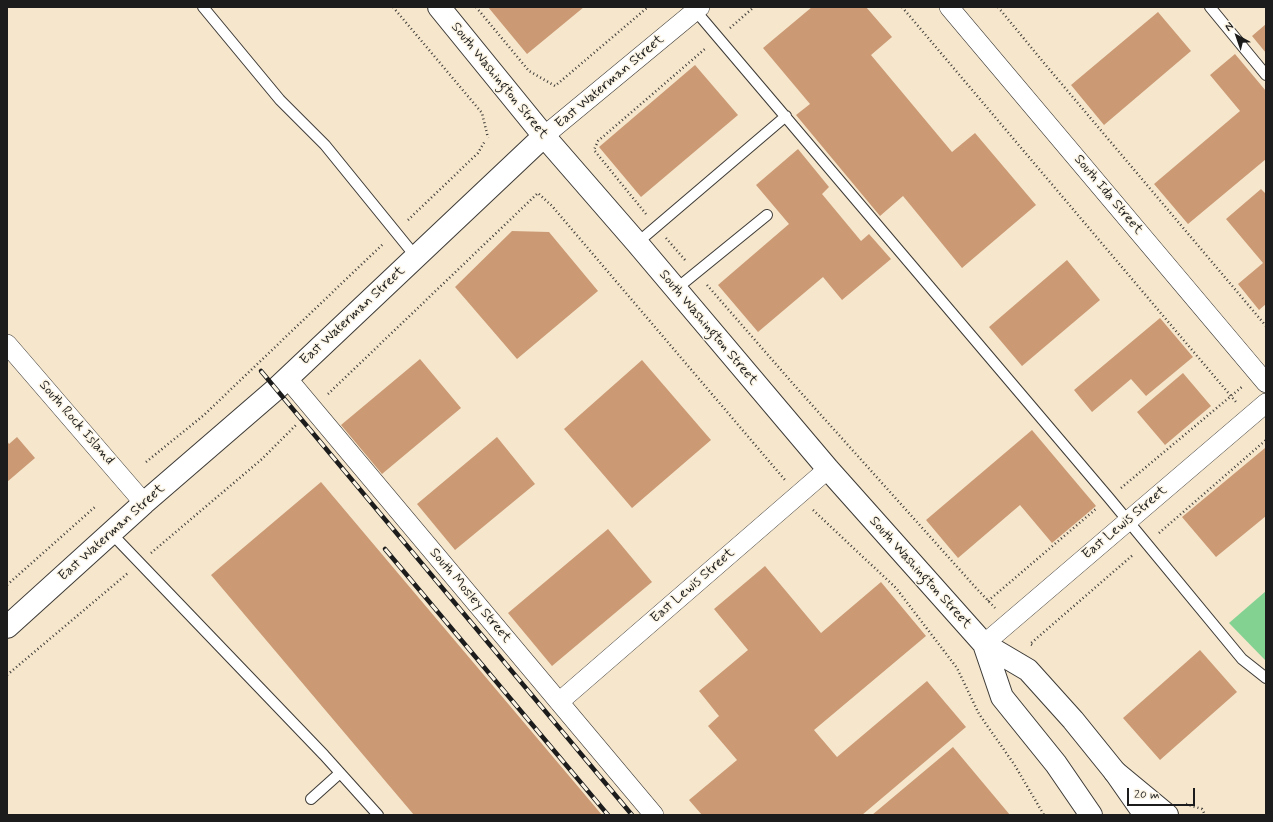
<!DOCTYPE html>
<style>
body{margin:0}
#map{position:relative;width:1273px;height:822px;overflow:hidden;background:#f5e6cc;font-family:Mynerve,sans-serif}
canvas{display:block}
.frame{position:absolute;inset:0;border:8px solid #1c1c1c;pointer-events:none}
.north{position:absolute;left:1217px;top:16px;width:40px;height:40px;-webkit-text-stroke:3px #fcf5e5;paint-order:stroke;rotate:320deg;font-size:11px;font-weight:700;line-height:16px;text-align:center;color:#1c1c1c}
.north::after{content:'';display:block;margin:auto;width:14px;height:18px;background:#1c1c1c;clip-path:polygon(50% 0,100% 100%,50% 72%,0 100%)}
.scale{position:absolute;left:1127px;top:788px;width:68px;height:18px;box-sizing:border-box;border:2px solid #1c1c1c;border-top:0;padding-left:5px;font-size:12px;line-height:14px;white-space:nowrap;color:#1c1c1c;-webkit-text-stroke:3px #fcf5e5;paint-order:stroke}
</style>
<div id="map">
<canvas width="1273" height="822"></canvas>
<div class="frame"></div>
<div class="north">N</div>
<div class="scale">20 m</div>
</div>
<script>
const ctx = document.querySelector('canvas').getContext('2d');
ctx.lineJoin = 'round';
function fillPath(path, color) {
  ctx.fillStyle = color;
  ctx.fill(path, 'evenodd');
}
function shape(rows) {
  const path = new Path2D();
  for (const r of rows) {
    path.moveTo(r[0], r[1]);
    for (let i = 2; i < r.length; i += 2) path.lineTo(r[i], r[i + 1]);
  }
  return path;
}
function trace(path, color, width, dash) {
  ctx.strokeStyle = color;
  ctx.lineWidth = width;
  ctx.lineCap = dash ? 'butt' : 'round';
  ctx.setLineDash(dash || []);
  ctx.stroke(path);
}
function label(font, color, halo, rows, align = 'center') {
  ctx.font = font + ' Mynerve,sans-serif';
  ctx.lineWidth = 3;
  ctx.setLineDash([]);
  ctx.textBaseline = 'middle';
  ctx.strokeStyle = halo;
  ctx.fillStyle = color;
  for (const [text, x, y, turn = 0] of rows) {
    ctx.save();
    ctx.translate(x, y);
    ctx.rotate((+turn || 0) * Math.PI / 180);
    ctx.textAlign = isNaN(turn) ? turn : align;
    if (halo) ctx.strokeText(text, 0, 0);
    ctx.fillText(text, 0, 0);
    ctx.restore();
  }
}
fillPath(shape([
 [1266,591,1266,661,1229,623]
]), '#84d292');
fillPath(shape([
 [488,7,584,7,527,54],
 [812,7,866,7,892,37,871,55,952,152,975,133,1036,205,962,268,903,196,880,216,796,115,810,104,763,48],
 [1158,12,1191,51,1104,125,1071,85],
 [1266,24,1266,53,1252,36],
 [1235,54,1266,91,1266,159,1188,224,1154,184,1240,111,1210,75],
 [695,65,738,115,641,197,599,147],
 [798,149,829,187,822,194,861,241,869,234,891,259,842,300,823,277,758,332,718,285,789,224,756,185],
 [1261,189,1266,194,1266,304,1259,310,1238,284,1263,263,1226,219],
 [512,231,549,232,598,291,517,359,455,287],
 [1067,260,1100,300,1022,366,989,327],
 [1160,318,1193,357,1146,396,1131,379,1092,412,1074,390],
 [420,359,461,408,382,474,341,425],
 [642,360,711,440,632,508,564,429],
 [1183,373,1211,406,1165,445,1137,412],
 [1032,430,1096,506,1052,543,1020,505,958,558,926,520],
 [17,437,35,458,7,482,7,441,9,444],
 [497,437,535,484,455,550,417,504],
 [1265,448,1266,516,1216,557,1182,517],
 [321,482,602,815,414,815,211,575],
 [608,529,652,582,552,666,508,613],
 [765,566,821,633,881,582,926,636,814,730,837,757,927,681,966,727,862,815,702,815,689,800,737,760,708,726,719,716,699,691,748,650,714,609],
 [1200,650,1237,692,1160,760,1123,718],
 [953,747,1010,815,872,815]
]), '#cb9a75');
const lane = shape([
 [203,7,280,100,325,145,416,257],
 [1210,7,1266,75],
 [694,9,1109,498,1242,659,1266,678],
 [637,243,786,116],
 [676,289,767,215],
 [111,533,324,755,378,815],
 [311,799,340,773]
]);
const street = shape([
 [949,7,1266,383],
 [544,136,700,7],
 [7,344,144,503],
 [287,378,654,815],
 [984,644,1266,403],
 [559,702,828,469]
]);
const secondary = shape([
 [439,7,544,136,637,243,828,469,984,644,1028,670,1073,720,1115,772,1145,815],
 [7,627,144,503,276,389,544,136],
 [984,644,1002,697,1056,764,1091,815]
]);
const highway = shape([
 [1115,772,1167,815]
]);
trace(lane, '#3d3a36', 12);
trace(street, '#3d3a36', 20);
trace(secondary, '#3d3a36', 24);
trace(highway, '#3d3a36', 24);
trace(shape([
 [393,7,482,113,488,138],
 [476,7,529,71,555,86,648,7],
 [902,7,1236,402],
 [998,7,1044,63,1266,326],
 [730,28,754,7],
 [646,214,594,150,598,141,706,48],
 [408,220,478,153,485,141],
 [666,238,685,260],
 [707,285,795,386,977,589,995,608],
 [328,394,538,193,552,206,785,480],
 [146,462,204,415,384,243],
 [1121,488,1243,386],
 [813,510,896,588,957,668,979,714,1014,764,1044,815],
 [1159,533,1266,440],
 [151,553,262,459,297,424],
 [7,585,96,506],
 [988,601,1097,508],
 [1032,645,1030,644,1134,554],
 [7,675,128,573],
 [1186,804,1202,809,1205,815]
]), '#3d3a36', 2.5, [1, 3]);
trace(lane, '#fff', 10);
trace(street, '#fff', 19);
trace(secondary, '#fff', 22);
trace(highway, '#fff', 22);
const rail = shape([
 [261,371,632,815],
 [385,549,608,815]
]);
trace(rail, '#1c1c1c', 4.5);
trace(rail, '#fcf5e5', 3, [9]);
label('14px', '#1c1c1c', '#fcf5e5', [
 ["South Washington Street",499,81,51],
 ["East Waterman Street",610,82,-40],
 ["South Ida Street",1108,195,50],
 ["East Waterman Street",353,316,-43],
 ["South Washington Street",708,328,50],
 ["South Rock Island",76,423,49],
 ["East Lewis Street",1125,523,-40],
 ["East Waterman Street",112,533,-42],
 ["South Washington Street",920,573,48],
 ["East Lewis Street",693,586,-41],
 ["South Mosley Street",470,596,50]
]);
</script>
